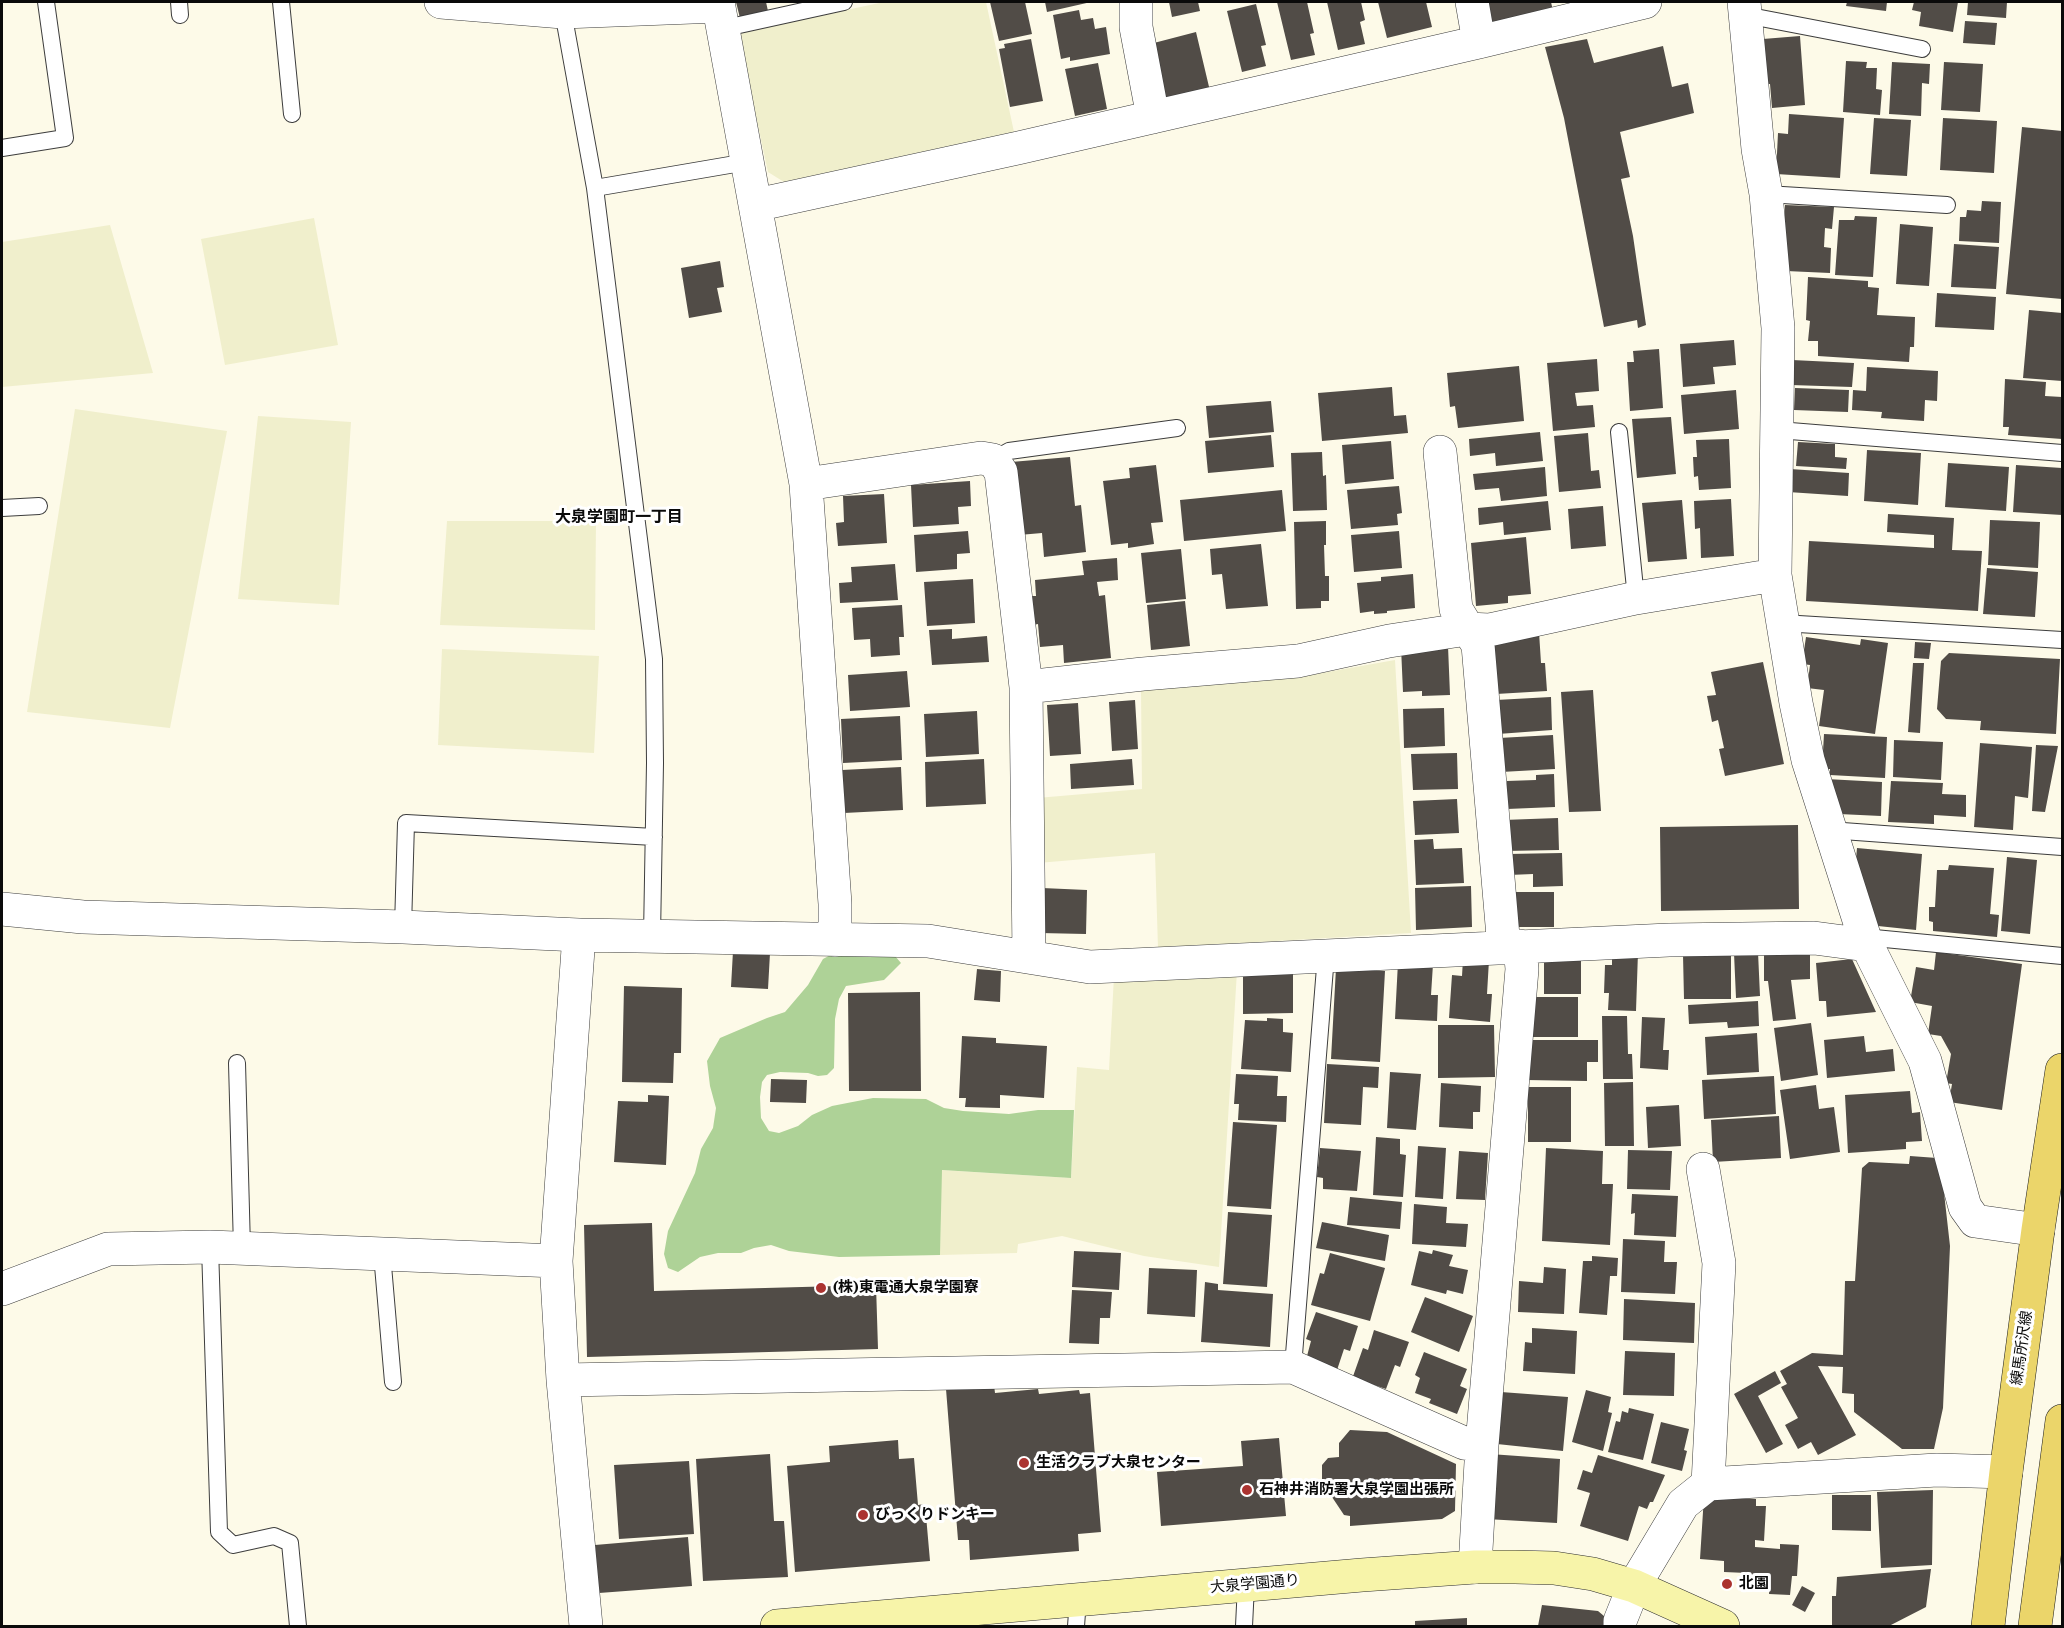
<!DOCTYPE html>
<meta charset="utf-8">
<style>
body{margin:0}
#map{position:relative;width:2064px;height:1628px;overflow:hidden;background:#fdfae8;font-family:"IBM Plex Serif",serif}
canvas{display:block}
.frame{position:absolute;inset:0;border:3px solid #0a0a0a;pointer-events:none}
</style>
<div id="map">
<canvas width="2064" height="1628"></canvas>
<div class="frame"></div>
</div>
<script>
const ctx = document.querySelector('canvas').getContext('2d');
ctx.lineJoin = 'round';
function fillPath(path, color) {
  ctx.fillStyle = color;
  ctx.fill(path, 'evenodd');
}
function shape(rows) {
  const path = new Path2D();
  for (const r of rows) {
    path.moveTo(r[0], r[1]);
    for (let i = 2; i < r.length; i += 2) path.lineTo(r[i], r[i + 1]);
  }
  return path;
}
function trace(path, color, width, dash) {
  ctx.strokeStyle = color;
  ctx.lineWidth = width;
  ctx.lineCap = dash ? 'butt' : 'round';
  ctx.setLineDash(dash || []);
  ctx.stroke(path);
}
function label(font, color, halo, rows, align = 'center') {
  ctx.font = font + ' "IBM Plex Serif","Noto Sans JP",serif';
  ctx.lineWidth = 6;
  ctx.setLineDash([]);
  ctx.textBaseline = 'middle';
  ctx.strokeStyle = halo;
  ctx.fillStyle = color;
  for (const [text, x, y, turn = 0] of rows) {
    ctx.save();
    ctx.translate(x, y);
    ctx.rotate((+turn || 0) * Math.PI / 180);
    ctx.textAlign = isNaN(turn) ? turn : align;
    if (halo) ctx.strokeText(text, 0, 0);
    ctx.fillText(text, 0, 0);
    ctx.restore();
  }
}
fillPath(shape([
 [884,2,986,2,1014,132,784,182,768,172,738,33],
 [314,218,338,345,225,365,201,239],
 [110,225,153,373,2,387,2,242],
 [75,409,227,431,170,728,27,712],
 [258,416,351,422,339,605,238,599],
 [447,521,596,521,595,630,440,625],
 [442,649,599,656,594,753,438,745],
 [1395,660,1411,933,1158,948,1155,853,1038,863,1037,798,1142,789,1141,690,1305,676],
 [1237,971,1219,1267,1144,1256,1062,1236,1018,1244,1017,1253,940,1255,941,1170,1071,1178,1077,1067,1109,1070,1114,976]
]), '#f0efcc');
fillPath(shape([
 [836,952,895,956,901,963,884,980,846,986,839,999,835,1019,834,1068,827,1075,818,1076,808,1073,780,1072,767,1075,762,1082,760,1097,761,1118,769,1131,779,1133,798,1126,812,1115,832,1106,873,1098,926,1099,944,1108,963,1111,1009,1114,1038,1110,1074,1110,1071,1178,942,1170,940,1255,839,1257,789,1251,771,1245,754,1248,741,1253,718,1253,700,1257,678,1272,668,1268,664,1254,668,1231,695,1173,701,1149,713,1128,716,1108,710,1086,707,1061,720,1038,767,1018,785,1012,808,985,823,959]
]), '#aed297');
fillPath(shape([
 [736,2,766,2,768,11,740,18],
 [990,2,1025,2,1032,34,999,41],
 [1045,2,1091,2,1047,12],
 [1169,2,1198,2,1200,11,1172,17],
 [1277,2,1307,2,1314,33,1310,34,1315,55,1291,60],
 [1327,2,1361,2,1365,20,1360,22,1365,44,1338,50],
 [1378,2,1426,2,1432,27,1387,38],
 [1487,2,1551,2,1553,11,1492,25],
 [1847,2,1887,2,1886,11,1846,6],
 [1914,2,1958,2,1953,32,1919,26,1921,12,1912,10],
 [1968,2,2007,2,2006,18,1967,15],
 [1256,4,1266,45,1261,46,1266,66,1242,72,1227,11],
 [1079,10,1081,20,1093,18,1095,29,1106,27,1110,54,1070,61,1070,57,1061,59,1053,15],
 [1965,21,1997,23,1995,45,1963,43],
 [1196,32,1210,91,1164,102,1150,44],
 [1800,36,1805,105,1772,108,1770,84,1766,84,1763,39],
 [1031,39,1043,101,1010,107,999,49,1005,48,1004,44],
 [1587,39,1594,63,1663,46,1672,87,1688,83,1694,113,1620,132,1630,177,1621,179,1633,236,1646,325,1638,328,1637,320,1604,327,1564,118,1545,47],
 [1846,61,1867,62,1866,68,1877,68,1876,89,1882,90,1880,115,1843,112],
 [1892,62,1930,64,1929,84,1922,83,1921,116,1889,114],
 [1944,62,1983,64,1980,112,1941,110],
 [1098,63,1107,109,1075,116,1065,69],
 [1789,114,1844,118,1840,178,1776,174,1778,133,1788,134],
 [1874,118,1911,120,1907,176,1870,174],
 [1943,118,1997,121,1994,173,1940,170],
 [2022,127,2062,131,2062,299,2006,294],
 [1982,201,2001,202,1999,243,1959,241,1960,217,1966,217,1967,210,1981,211],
 [1785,205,1834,207,1832,229,1825,228,1824,247,1831,248,1830,273,1786,271,1787,246,1783,246],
 [1855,216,1877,217,1873,277,1835,275,1839,220,1854,220],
 [1900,224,1933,227,1929,286,1896,284],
 [1954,244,1999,247,1996,289,1951,287],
 [720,261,724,287,717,288,722,312,689,318,681,268],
 [1808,277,1868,281,1868,287,1879,288,1877,315,1915,317,1914,347,1910,347,1909,362,1818,356,1818,341,1808,341,1810,321,1806,320],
 [1937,293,1996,297,1994,330,1935,327],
 [2029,310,2062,313,2062,381,2023,378],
 [1734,340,1736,365,1713,367,1715,384,1683,387,1680,344],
 [1659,349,1663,408,1630,411,1627,362,1634,362,1633,351],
 [1597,359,1599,391,1575,393,1577,406,1593,405,1595,427,1553,431,1547,363],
 [1792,360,1854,363,1852,387,1791,385],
 [1519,366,1524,421,1458,428,1455,406,1450,407,1447,373],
 [1867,367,1938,371,1937,401,1925,400,1924,421,1881,418,1882,412,1852,410,1853,390,1866,391],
 [2005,379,2046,382,2045,396,2062,397,2062,439,2008,435,2009,427,2003,427],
 [1392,387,1394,416,1406,415,1408,433,1322,441,1318,393],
 [1795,388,1849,390,1848,412,1794,410],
 [1736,390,1739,429,1684,434,1681,395],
 [1271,401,1274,432,1209,438,1206,406],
 [1671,417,1676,474,1637,478,1632,419],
 [1540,432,1543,461,1496,466,1495,453,1470,456,1469,439],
 [1588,433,1591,471,1599,470,1601,488,1559,492,1554,436],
 [1271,435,1274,467,1208,473,1205,441],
 [1729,439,1731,488,1699,490,1698,476,1694,477,1693,457,1697,457,1696,440],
 [1391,441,1394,479,1345,484,1342,445],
 [1798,442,1835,444,1835,457,1847,458,1846,469,1796,466],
 [1867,450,1921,453,1918,505,1864,501],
 [1322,452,1323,476,1326,475,1327,510,1293,511,1291,453],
 [1070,457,1075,506,1081,505,1086,552,1044,557,1042,533,1019,535,1011,462],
 [1948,463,2009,467,2006,511,1945,507],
 [1156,465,1163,522,1151,523,1154,544,1128,548,1128,543,1111,545,1103,481,1130,478,1129,468],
 [2016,465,2062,468,2062,515,2013,512],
 [1545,467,1547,496,1501,501,1499,488,1475,490,1473,474],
 [1790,469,1849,473,1848,496,1788,492],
 [970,481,971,506,958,507,959,524,913,527,911,485],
 [1399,486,1402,513,1397,514,1398,525,1351,529,1347,490],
 [1282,490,1286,531,1184,541,1180,500],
 [884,494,887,543,838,546,836,523,844,522,843,496],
 [1731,499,1734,556,1701,558,1700,528,1695,529,1694,501],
 [1682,500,1687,559,1648,562,1642,503],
 [1548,501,1551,530,1504,535,1503,522,1479,525,1478,508],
 [1603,506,1606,546,1571,549,1568,509],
 [1888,514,1954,518,1952,550,1982,551,1978,611,1806,601,1809,541,1934,548,1934,535,1887,532],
 [1990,520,2040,522,2038,568,1988,565],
 [1326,521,1326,545,1324,545,1325,576,1329,576,1329,601,1321,601,1321,608,1296,609,1294,522],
 [968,531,970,553,957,554,957,569,916,572,914,535],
 [1399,531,1402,568,1354,572,1351,535],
 [1526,537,1531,594,1508,596,1508,603,1476,606,1471,543],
 [1261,544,1268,606,1226,609,1222,574,1212,575,1210,549],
 [1181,549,1186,599,1146,603,1141,553],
 [1117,558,1118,580,1097,582,1099,596,1105,595,1111,658,1064,663,1063,645,1040,647,1038,624,1033,625,1030,596,1036,596,1035,580,1084,575,1082,561],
 [895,564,898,600,840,603,839,583,852,582,851,567],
 [1987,568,2038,572,2035,617,1983,614],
 [1413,574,1415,608,1387,611,1387,613,1374,614,1374,611,1360,613,1357,583,1381,581,1381,577],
 [973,579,975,623,927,626,924,582],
 [1185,601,1190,646,1151,650,1147,605],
 [902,605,904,637,899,637,900,655,871,657,870,639,854,640,852,608],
 [952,629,952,639,987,636,989,662,932,665,929,630],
 [1539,632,1541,663,1545,663,1547,691,1496,694,1493,642],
 [1806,637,1860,645,1861,639,1888,643,1875,734,1819,726,1824,690,1807,688,1810,665,1802,664],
 [1915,642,1931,643,1929,659,1914,658],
 [1448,646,1450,695,1422,696,1422,691,1403,692,1401,647],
 [1949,653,2060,659,2056,734,1980,730,1981,721,1946,719,1937,709,1941,661],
 [1763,662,1784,764,1725,776,1719,749,1724,748,1718,720,1712,722,1707,696,1716,695,1711,672],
 [1913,663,1924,663,1920,733,1908,732],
 [907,671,910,707,850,711,848,675],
 [1593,690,1601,811,1569,812,1561,692],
 [1551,697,1552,730,1498,734,1496,700],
 [1135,700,1138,749,1112,751,1109,702],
 [1078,703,1081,754,1050,756,1047,705],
 [1444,708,1445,746,1404,748,1403,709],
 [977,711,979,754,926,757,924,714],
 [900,716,902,760,843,763,841,719],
 [1824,734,1887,737,1885,778,1830,775,1830,769,1822,769],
 [1553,735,1555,769,1501,772,1499,738],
 [1894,740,1943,742,1941,780,1893,777],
 [1980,743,2032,747,2028,798,2015,796,2013,830,1974,827],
 [2036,745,2058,746,2045,812,2032,811],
 [1457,753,1458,789,1413,790,1411,754],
 [984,759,986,804,926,807,925,762],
 [1132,759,1134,785,1071,789,1070,764],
 [901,767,903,810,844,813,842,770],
 [1554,774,1555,807,1507,809,1507,781,1536,780,1536,775],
 [1826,779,1882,782,1881,816,1839,814],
 [1891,781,1943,783,1942,794,1966,795,1966,817,1934,815,1934,824,1888,822],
 [1457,799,1459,833,1415,835,1413,801],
 [1558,818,1559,850,1504,851,1503,820],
 [1798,825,1799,909,1661,911,1660,827],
 [1433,839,1434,849,1462,848,1464,883,1416,885,1414,840],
 [1857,848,1922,854,1916,930,1878,926,1856,859],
 [1562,853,1563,886,1533,887,1533,874,1509,875,1508,854],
 [2007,857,2037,860,2030,934,2001,931],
 [1949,865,1994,868,1990,914,1999,915,1997,937,1933,931,1933,922,1929,921,1929,907,1935,907,1937,870,1948,870],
 [1471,886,1472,927,1416,930,1415,888],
 [1042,888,1087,890,1086,934,1040,933],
 [1508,892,1554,892,1554,927,1517,927],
 [1731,950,1731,999,1684,999,1683,955],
 [733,951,770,953,768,989,731,987],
 [1612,951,1638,952,1636,1011,1608,1010,1609,993,1604,993,1605,965,1612,965],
 [1544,952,1581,952,1581,994,1544,994],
 [1758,952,1760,996,1736,998,1734,953],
 [1936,952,2022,964,2002,1110,1949,1102,1952,1084,1946,1083,1951,1054,1941,1036,1928,1034,1932,1006,1910,1002,1916,967,1934,970],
 [1810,954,1810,979,1791,980,1796,1019,1773,1021,1768,981,1764,981,1764,955],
 [1463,959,1489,960,1487,994,1492,994,1490,1022,1449,1018,1452,975,1462,976],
 [1852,959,1876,1012,1827,1017,1826,1001,1819,1001,1816,963],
 [1398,962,1433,964,1431,995,1438,995,1437,1021,1395,1019],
 [1336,968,1385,971,1380,1062,1331,1059],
 [977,969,1001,971,1000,1002,974,1000],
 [1243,969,1293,969,1293,1013,1243,1014],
 [624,986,682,988,681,1053,674,1053,673,1083,622,1082],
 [920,992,921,1091,849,1091,848,993],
 [1531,997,1578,997,1578,1037,1531,1037],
 [1758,1001,1759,1026,1728,1028,1727,1022,1689,1024,1688,1005],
 [1602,1016,1627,1016,1628,1054,1632,1054,1633,1079,1603,1079],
 [1642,1017,1665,1018,1663,1050,1669,1050,1668,1070,1640,1068],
 [1267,1018,1283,1019,1283,1032,1293,1033,1291,1072,1241,1069,1245,1020,1267,1021],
 [1811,1023,1818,1075,1781,1081,1774,1028],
 [1438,1025,1494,1025,1495,1077,1438,1078],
 [1757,1033,1759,1072,1707,1075,1705,1037],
 [962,1036,996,1038,996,1043,1047,1046,1044,1098,1000,1095,1000,1108,965,1107,966,1098,959,1098],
 [1864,1036,1866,1052,1893,1049,1895,1071,1827,1078,1824,1040],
 [1526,1040,1598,1040,1598,1062,1587,1062,1587,1081,1526,1080],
 [1327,1064,1379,1067,1378,1088,1363,1087,1361,1125,1324,1123],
 [1390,1072,1421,1074,1416,1130,1387,1128],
 [1236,1074,1278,1076,1277,1096,1287,1096,1286,1122,1238,1120,1239,1104,1234,1104],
 [1774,1076,1776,1114,1704,1119,1702,1080],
 [771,1079,807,1080,806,1103,770,1102],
 [1633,1082,1634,1146,1605,1146,1604,1083],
 [1441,1083,1481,1086,1480,1112,1473,1112,1473,1129,1439,1127],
 [1816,1085,1819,1109,1834,1107,1840,1152,1790,1159,1780,1090],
 [1528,1087,1571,1087,1571,1142,1528,1142],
 [1910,1091,1912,1113,1920,1112,1922,1141,1906,1142,1906,1149,1848,1153,1845,1095],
 [648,1095,669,1096,666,1165,614,1162,618,1101,648,1102],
 [1679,1105,1681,1146,1648,1148,1646,1107],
 [1779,1116,1781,1158,1713,1162,1711,1120],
 [1233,1122,1277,1125,1271,1209,1227,1206],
 [1376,1137,1400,1139,1400,1154,1406,1155,1403,1197,1373,1195],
 [1418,1146,1446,1148,1443,1199,1415,1197],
 [1320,1148,1361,1151,1357,1191,1323,1189,1323,1178,1317,1177],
 [1546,1148,1603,1151,1602,1184,1613,1184,1610,1245,1542,1241],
 [1628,1150,1672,1151,1670,1190,1627,1189],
 [1459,1151,1488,1153,1485,1200,1456,1199],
 [1910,1156,1937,1158,1941,1166,1950,1246,1943,1408,1934,1449,1902,1449,1854,1412,1854,1394,1842,1393,1843,1367,1818,1366,1856,1435,1818,1455,1811,1442,1798,1449,1785,1425,1798,1418,1781,1387,1787,1384,1780,1371,1812,1353,1843,1355,1845,1281,1855,1281,1862,1168,1869,1162,1909,1164],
 [1632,1194,1678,1196,1676,1237,1634,1235,1635,1213,1631,1214],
 [1350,1197,1402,1202,1400,1229,1347,1225],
 [1414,1204,1447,1207,1446,1223,1468,1224,1466,1247,1412,1244],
 [1228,1212,1272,1215,1267,1287,1223,1284],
 [1322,1222,1389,1235,1385,1261,1316,1248],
 [652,1223,654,1291,876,1285,878,1349,587,1357,584,1225],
 [1623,1239,1665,1241,1664,1262,1677,1262,1675,1294,1621,1292],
 [1433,1250,1453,1255,1449,1266,1468,1270,1463,1294,1447,1290,1446,1294,1411,1285,1419,1251,1432,1254],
 [1074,1251,1121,1253,1119,1290,1072,1287],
 [1330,1253,1385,1268,1370,1321,1311,1305,1320,1273,1324,1274],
 [1592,1256,1618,1258,1617,1276,1610,1276,1607,1315,1579,1313,1583,1261,1592,1261],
 [1544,1267,1566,1269,1564,1314,1518,1312,1519,1281,1543,1283],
 [1149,1268,1197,1270,1195,1317,1147,1314],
 [1205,1282,1218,1284,1218,1290,1273,1294,1270,1347,1201,1342],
 [1072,1290,1112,1292,1110,1318,1100,1318,1099,1344,1069,1343],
 [1425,1297,1473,1316,1459,1352,1411,1332],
 [1624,1299,1695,1303,1694,1343,1623,1340],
 [1316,1312,1358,1326,1350,1351,1344,1349,1337,1370,1307,1356,1311,1341,1306,1339],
 [1532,1328,1577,1331,1575,1374,1523,1371,1525,1342,1532,1343],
 [1374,1330,1409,1342,1400,1367,1395,1365,1386,1389,1371,1384,1351,1382,1363,1348,1368,1350],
 [1625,1351,1675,1353,1674,1396,1623,1395],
 [1424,1352,1467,1369,1460,1386,1467,1389,1457,1414,1429,1403,1431,1399,1415,1393,1420,1378,1415,1375],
 [1775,1371,1781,1383,1758,1396,1783,1444,1766,1453,1734,1394],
 [994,1385,995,1393,1038,1389,1039,1394,1079,1390,1080,1394,1090,1393,1101,1532,1078,1534,1079,1551,970,1560,969,1540,958,1540,946,1389],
 [1586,1390,1611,1397,1608,1412,1612,1413,1603,1451,1572,1442],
 [1501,1392,1568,1397,1563,1451,1497,1444],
 [1629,1408,1654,1414,1643,1460,1608,1452,1616,1421,1620,1422,1622,1411,1628,1413],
 [1661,1422,1689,1429,1684,1450,1687,1451,1682,1471,1651,1463],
 [1350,1430,1387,1432,1456,1464,1455,1511,1442,1519,1350,1526,1350,1516,1344,1515,1322,1482,1322,1465,1328,1458,1339,1457,1339,1443],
 [1279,1438,1286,1516,1161,1526,1157,1472,1243,1466,1241,1441],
 [898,1440,899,1459,914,1458,918,1505,925,1504,930,1561,795,1572,787,1466,830,1462,829,1446],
 [770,1454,774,1521,784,1521,788,1577,703,1581,696,1459],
 [1490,1454,1560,1459,1557,1523,1486,1519],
 [1598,1455,1665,1475,1653,1502,1650,1502,1647,1509,1639,1506,1628,1541,1580,1526,1590,1493,1577,1489,1583,1470,1592,1473],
 [689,1461,694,1534,619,1539,614,1465],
 [1933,1490,1932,1565,1881,1568,1877,1492],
 [1832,1495,1871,1495,1871,1531,1832,1530],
 [1704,1496,1756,1499,1756,1506,1766,1506,1764,1541,1755,1540,1755,1547,1780,1549,1780,1544,1799,1545,1797,1576,1792,1576,1790,1595,1769,1594,1770,1580,1746,1579,1747,1573,1724,1572,1724,1561,1700,1559],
 [688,1537,692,1586,599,1593,595,1545],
 [1931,1569,1926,1607,1889,1626,1835,1626,1832,1625,1832,1596,1836,1596,1837,1577],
 [1802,1586,1815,1593,1805,1612,1792,1605],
 [1542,1605,1598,1611,1610,1621,1610,1626,1538,1626],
 [1467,1618,1467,1626,1415,1626,1415,1621]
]), '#514c47');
const lane = shape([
 [179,2,180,15],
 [281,2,292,114],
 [563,12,595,188,654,659,655,763,652,936],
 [1745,15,1922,49],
 [721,29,844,2],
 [2,148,65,138,46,2],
 [595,188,747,162],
 [1766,194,1947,205],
 [1778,430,2062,453],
 [1619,432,1636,598],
 [993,460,1009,451,1177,428],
 [2,508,39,506],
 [1782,623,2062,640],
 [1829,830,2062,847],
 [403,927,406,823,654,837],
 [1864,937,2062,956],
 [237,1063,242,1248],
 [210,1247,219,1532,233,1545,274,1536,290,1543,298,1626],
 [382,1254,393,1382],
 [1293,1367,1326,955],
 [1076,1626,1078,1600],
 [1244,1626,1246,1585]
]);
const street = shape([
 [441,2,563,12,718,6],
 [718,2,806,484,835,904,835,940],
 [1136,2,1136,27,1153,117],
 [1472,2,1479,42],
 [1744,2,1758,149,1766,194,1778,328,1775,575,1796,703,1808,760,1867,945,1925,1061,1965,1207,1975,1221,2038,1230],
 [756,205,1018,148,1479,42,1645,2],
 [1440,452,1456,609,1478,645,1504,948],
 [806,484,981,458,993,460,1001,472,1026,687,1029,957],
 [1026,687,1143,674,1298,661,1389,641,1467,629,1489,630,1636,598,1775,575],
 [2,909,83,917,403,927,579,935,928,941,1090,967,1669,940,1814,938,1867,945],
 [579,935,556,1261,563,1380,586,1626],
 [2,1289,108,1249,210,1247,556,1261],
 [563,1380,1293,1367,1464,1443,1482,1445,1522,969,1520,946],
 [1708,1484,1937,1470,2006,1472],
 [1475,1567,1482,1445],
 [1620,1626,1620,1621,1634,1586,1683,1504,1708,1484,1719,1263,1703,1169]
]);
const secondary = shape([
 [777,1626,1362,1575,1475,1567,1515,1567,1554,1568,1593,1574,1634,1586,1723,1626]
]);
const primary = shape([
 [1988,1626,2006,1472,2038,1230,2062,1070],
 [2035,1626,2062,1421]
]);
trace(lane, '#3d3d3d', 18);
trace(street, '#3d3d3d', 34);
trace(secondary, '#2c2c2c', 34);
trace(primary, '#1b1b1b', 34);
trace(lane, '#fff', 16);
trace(street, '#fff', 33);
trace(secondary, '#f7f4a9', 33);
trace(primary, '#ebd56a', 33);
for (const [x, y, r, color] of [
 [821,1288,6,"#ab3330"],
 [1024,1463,6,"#ab3330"],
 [1247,1490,6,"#ab3330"],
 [863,1515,6,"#ab3330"],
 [1727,1584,6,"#ab3330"]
]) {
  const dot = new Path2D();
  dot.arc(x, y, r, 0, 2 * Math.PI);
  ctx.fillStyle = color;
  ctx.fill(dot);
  trace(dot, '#fff', 2);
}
label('bold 15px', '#0a0a0a', '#fff', [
 ["(株)東電通大泉学園寮",833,1288],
 ["生活クラブ大泉センター",1036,1463],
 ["石神井消防署大泉学園出張所",1259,1490],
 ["びっくりドンキー",875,1515],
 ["北園",1739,1584]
], 'left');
label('15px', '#0a0a0a', '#fff', [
 ["練馬所沢線",2022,1348,-82],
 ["大泉学園通り",1255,1584,-5]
]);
label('bold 16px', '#0a0a0a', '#fff', [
 ["大泉学園町一丁目",619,517]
]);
</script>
